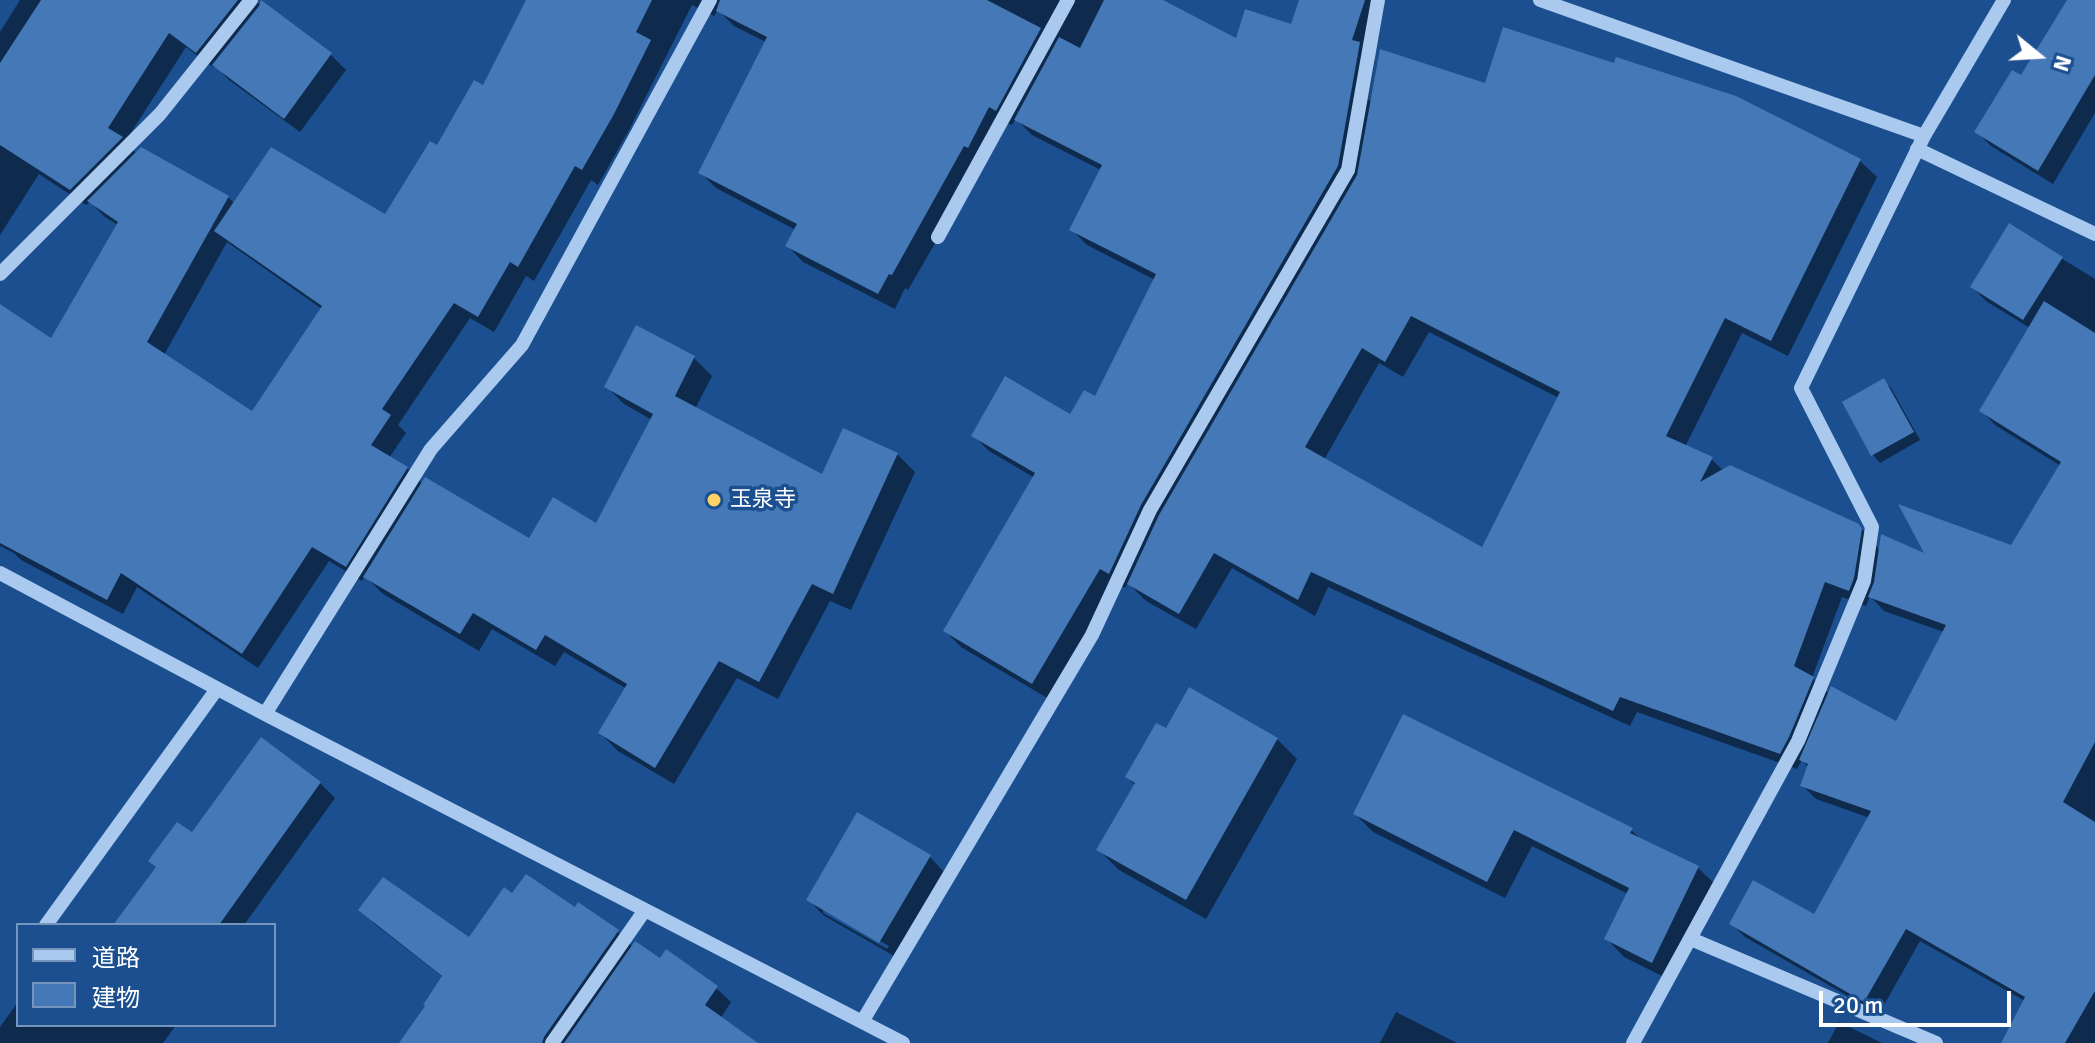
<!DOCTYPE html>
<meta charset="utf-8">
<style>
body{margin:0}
#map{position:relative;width:2095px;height:1043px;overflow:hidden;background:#1b4f8f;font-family:Signika,"Noto Sans JP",sans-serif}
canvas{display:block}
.legend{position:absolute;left:16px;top:923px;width:260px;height:104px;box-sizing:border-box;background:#1b4f8f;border:2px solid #7695bc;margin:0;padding:10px 14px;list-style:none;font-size:24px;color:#fff}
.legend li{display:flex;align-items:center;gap:16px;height:40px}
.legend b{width:40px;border:2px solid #7695bc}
.north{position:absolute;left:1999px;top:16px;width:80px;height:80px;-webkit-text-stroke:6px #1b4f8f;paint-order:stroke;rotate:108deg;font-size:22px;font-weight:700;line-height:32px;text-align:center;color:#fff}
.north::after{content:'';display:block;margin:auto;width:28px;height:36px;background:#fff;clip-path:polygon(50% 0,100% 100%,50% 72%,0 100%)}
.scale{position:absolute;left:1819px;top:991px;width:192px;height:36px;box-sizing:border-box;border:4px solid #fff;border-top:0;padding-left:10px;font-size:24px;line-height:28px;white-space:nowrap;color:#fff;-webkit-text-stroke:6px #1b4f8f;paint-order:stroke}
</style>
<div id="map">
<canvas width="2095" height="1043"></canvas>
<ul class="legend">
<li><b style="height:10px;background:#a9c9ee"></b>道路</li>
<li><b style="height:22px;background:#4478b7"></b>建物</li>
</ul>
<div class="north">N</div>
<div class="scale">20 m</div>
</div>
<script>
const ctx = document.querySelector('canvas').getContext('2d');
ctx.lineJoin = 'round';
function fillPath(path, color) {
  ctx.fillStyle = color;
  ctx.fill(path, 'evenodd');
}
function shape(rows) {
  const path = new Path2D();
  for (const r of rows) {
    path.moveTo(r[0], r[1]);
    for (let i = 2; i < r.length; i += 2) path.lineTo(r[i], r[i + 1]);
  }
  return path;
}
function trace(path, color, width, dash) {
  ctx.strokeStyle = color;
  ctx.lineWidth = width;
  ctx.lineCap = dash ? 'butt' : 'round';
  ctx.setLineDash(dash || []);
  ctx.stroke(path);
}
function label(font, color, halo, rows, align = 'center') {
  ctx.font = font + ' Signika,"Noto Sans JP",sans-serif';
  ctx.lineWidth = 7;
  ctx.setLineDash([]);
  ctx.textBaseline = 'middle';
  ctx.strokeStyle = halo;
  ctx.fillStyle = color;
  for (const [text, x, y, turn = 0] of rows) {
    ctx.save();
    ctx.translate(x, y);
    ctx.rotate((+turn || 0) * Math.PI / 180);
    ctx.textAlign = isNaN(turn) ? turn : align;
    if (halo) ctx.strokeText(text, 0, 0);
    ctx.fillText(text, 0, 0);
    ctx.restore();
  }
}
fillPath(shape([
 [20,0,255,0,261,6,262,3,331,55,346,70,300,132,229,80,215,65,213,67,186,47,125,142,137,154,228,197,235,204,386,217,484,88,528,0,1158,0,1237,41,1292,26,1301,0,1385,0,1368,53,1375,60,1368,100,1486,85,1860,161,1877,177,1788,356,1742,333,1685,447,1711,459,1724,471,1858,525,1875,543,1880,552,1929,557,2012,547,2061,466,1995,425,1982,411,2030,328,1986,301,1972,287,2009,226,2095,279,2095,1043,2003,1043,2025,1001,1920,941,1879,1014,1745,937,1731,923,1814,917,1870,818,1816,799,1802,785,1809,768,1802,760,1797,769,1637,712,1630,726,1328,587,1315,616,1232,568,1196,629,1146,601,1128,583,1125,588,1117,584,1049,699,961,647,945,631,1035,478,989,451,973,435,1071,417,1096,398,1155,280,1087,245,1071,229,1101,170,1032,135,1016,119,1012,125,1005,122,908,290,905,288,895,309,803,262,788,246,796,230,716,188,700,172,766,42,734,26,718,10,714,16,692,5,629,130,598,185,591,180,534,281,526,276,494,332,470,318,398,425,406,433,389,458,407,468,423,484,530,541,597,525,652,420,624,404,606,386,637,328,694,358,712,376,695,409,823,477,897,454,915,472,851,610,830,601,778,699,737,678,674,784,618,751,600,733,627,689,564,652,555,666,492,629,479,651,383,594,365,576,362,581,329,561,258,668,137,587,123,614,21,560,14,553,0,546,0,372,52,341,118,225,105,217,90,202,86,205,39,174,0,235,0,32],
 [227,242,322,309,252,414,164,355],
 [1429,332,1559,398,1483,550,1324,460,1379,363,1403,377],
 [1870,596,1884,611,1944,632,1897,724,1830,695,1812,678,1842,597,1866,606],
 [2069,0,2095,0,2095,113,2053,184,1991,146,1977,132,2022,78],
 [1884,381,1891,388,1920,440,1880,463,1873,455,1844,403],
 [1167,731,1277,739,1297,759,1206,919,1119,870,1099,850,1136,786,1127,777],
 [261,740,320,783,335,798,244,925,115,925,192,835],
 [1355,814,1631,830,1643,841,1698,868,1716,885,1670,980,1624,957,1607,939,1628,894,1532,846,1505,898,1373,832],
 [930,857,944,872,894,956,823,915,809,900],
 [823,908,889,946,887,949,823,913],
 [513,895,576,910,618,932,633,947,716,988,731,1002,720,1019,735,1043,401,1043,444,978,376,925,361,910,470,940],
 [18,1002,18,1025,176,1025,163,1043,0,1043,0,1027],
 [1396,1012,1457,1043,1380,1043],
 [1839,1022,1882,1043,1828,1043]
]), '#0007');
fillPath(shape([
 [41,0,238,0,196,53,169,33,108,128,123,137,70,190,0,145,0,63],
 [261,0,332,53,284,119,212,65,259,6],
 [526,0,652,0,636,32,651,40,614,114,582,170,575,166,518,267,510,262,478,317,454,303,382,409,391,415,371,445,408,467,346,567,312,547,242,654,121,573,107,600,0,543,0,304,51,338,118,222,87,201,141,147,229,196,147,342,252,411,322,306,214,231,271,147,385,214,430,141,437,145,474,80,483,85],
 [720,0,987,0,1041,28,996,111,989,107,968,148,964,146,892,275,889,274,878,294,785,246,797,224,698,173,767,37,716,11],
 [1104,0,1163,0,1236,38,1245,9,1291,24,1299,0,1365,0,1352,40,1360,42,1338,166,1141,505,1109,574,1100,569,1032,684,943,631,1035,473,971,436,1005,376,1070,414,1084,390,1095,396,1156,274,1069,230,1102,165,1014,120,1059,37,1080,48],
 [2067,0,2095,0,2095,75,2038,171,1974,132,2012,70,2021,75],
 [1503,27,1614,63,1616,57,1736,96,1861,159,1771,341,1725,318,1666,436,1713,457,1700,482,1730,465,1859,524,1862,529,1854,578,1849,591,1825,582,1794,666,1814,677,1789,737,1780,754,1620,697,1613,711,1311,572,1298,600,1214,553,1179,614,1127,584,1159,515,1357,175,1380,49,1485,83],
 [1411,316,1560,392,1482,547,1305,447,1362,348,1385,362],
 [2009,223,2063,257,2023,320,1970,287],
 [2044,301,2095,333,2095,742,2063,802,2095,822,2095,991,2065,1043,2001,1043,2025,997,1906,929,1864,1002,1729,924,1753,880,1814,914,1871,811,1800,786,1808,764,1799,760,1831,686,1896,721,1946,625,1868,597,1874,582,1881,534,1924,553,1898,504,2011,545,2061,462,1979,411],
 [636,325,695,356,675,396,822,474,843,428,898,453,833,594,812,584,759,682,719,661,655,768,598,733,627,684,545,635,536,650,473,613,460,634,363,577,425,477,529,538,553,497,596,523,653,414,604,387],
 [1884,378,1914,432,1871,456,1842,402],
 [1189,687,1278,738,1186,900,1096,850,1135,783,1125,777,1156,723,1166,728],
 [1403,714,1633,828,1630,833,1699,866,1652,963,1604,939,1629,888,1514,830,1487,882,1353,814],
 [261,737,321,782,219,925,113,925,156,867,148,861,177,822,192,832],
 [857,812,931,855,879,943,806,900],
 [526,874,575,907,578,902,619,930,544,1037,542,1043,399,1043,425,1006,423,1005,442,976,358,910,383,877,469,937,504,887,512,893],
 [635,941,660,958,666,949,718,986,705,1005,758,1043,564,1043]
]), '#4478b7');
trace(shape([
 [1540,0,1924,136],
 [1917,149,2095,234],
 [938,237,1068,0],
 [0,274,160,114,251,0],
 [0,573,265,714,903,1043],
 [265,714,431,449,522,345,710,0],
 [46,925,217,689],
 [1691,939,1936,1043],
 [862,1022,1092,635,1150,510,1348,170,1378,0],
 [552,1043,645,910],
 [1633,1043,1798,741,1864,581,1872,527,1801,388,1924,136,2004,0]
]), '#a9c9ee', 14);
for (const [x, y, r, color] of [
 [714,500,8,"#ffd166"]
]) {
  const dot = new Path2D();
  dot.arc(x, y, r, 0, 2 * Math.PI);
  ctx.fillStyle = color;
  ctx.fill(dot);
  trace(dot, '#1b4f8f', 3);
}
label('22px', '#fff', '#1b4f8f', [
 ["玉泉寺",730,500]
], 'left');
</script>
